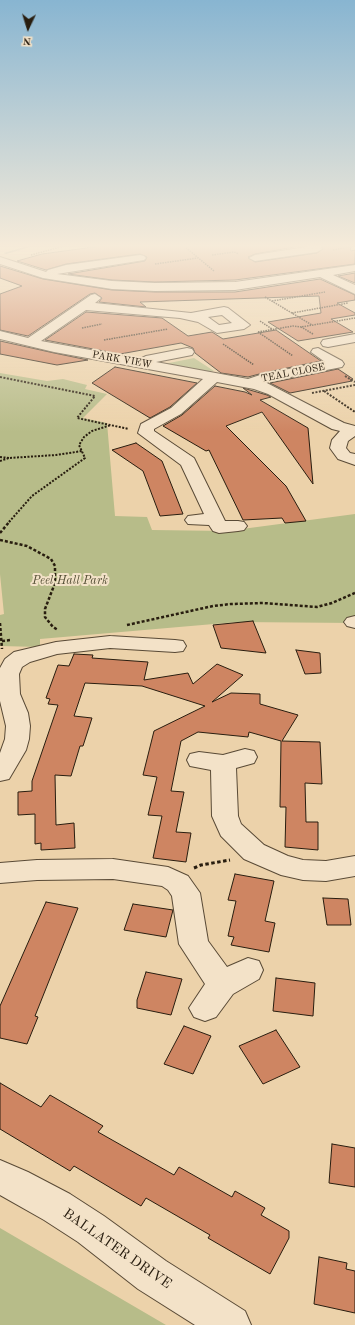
<!DOCTYPE html>
<style>
body{margin:0}
#map{position:relative;width:355px;height:1325px;overflow:hidden;background:#ecd2aa;font-family:"Old Standard TT",serif}
canvas{display:block}
.north{position:absolute;left:8px;top:8px;width:40px;height:40px;-webkit-text-stroke:3px #f3e2c8;paint-order:stroke;rotate:184deg;font-size:11px;font-weight:700;line-height:16px;text-align:center;color:#281d0f}
.north::after{content:'';display:block;margin:auto;width:14px;height:18px;background:#281d0f;clip-path:polygon(50% 0,100% 100%,50% 72%,0 100%)}
</style>
<div id="map">
<canvas width="355" height="1325"></canvas>
<div class="north">N</div>
</div>
<script>
const ctx = document.querySelector('canvas').getContext('2d');
ctx.lineJoin = 'round';
function fillPath(path, color) {
  ctx.fillStyle = color;
  ctx.fill(path, 'evenodd');
}
function shape(rows) {
  const path = new Path2D();
  for (const r of rows) {
    path.moveTo(r[0], r[1]);
    for (let i = 2; i < r.length; i += 2) path.lineTo(r[i], r[i + 1]);
  }
  return path;
}
function trace(path, color, width, dash) {
  ctx.strokeStyle = color;
  ctx.lineWidth = width;
  ctx.lineCap = dash ? 'butt' : 'round';
  ctx.setLineDash(dash || []);
  ctx.stroke(path);
}
function label(font, color, halo, rows, align = 'center') {
  ctx.font = font + ' "Old Standard TT",serif';
  ctx.lineWidth = 4;
  ctx.setLineDash([]);
  ctx.textBaseline = 'middle';
  ctx.strokeStyle = halo;
  ctx.fillStyle = color;
  for (const [text, x, y, turn = 0] of rows) {
    ctx.save();
    ctx.translate(x, y);
    ctx.rotate((+turn || 0) * Math.PI / 180);
    ctx.textAlign = isNaN(turn) ? turn : align;
    if (halo) ctx.strokeText(text, 0, 0);
    ctx.fillText(text, 0, 0);
    ctx.restore();
  }
}
fillPath(shape([
 [194,358,214,371,205,373,156,364,151,361,158,359,164,364],
 [0,373,47,381,63,379,87,385,85,389,107,394,83,418,107,423,115,516,147,517,152,530,227,531,355,514,355,623,237,622,40,639,40,647,0,646,0,615,4,614,0,574],
 [0,1228,166,1325,0,1325]
]), '#b7bc89');
fillPath(shape([
 [27,246,34,246,6,254,4,253,27,246]
]), '#6c796e');
const building = shape([
 [101,246,300,246,255,254,248,257,255,262,317,253,323,249,322,246,350,246,351,251,355,250,355,264,235,280,155,282,112,280,68,274,145,261,147,257,140,254,66,264,46,270,17,261,42,254,101,246],
 [0,266,43,279,112,290,155,292,235,292,320,279,355,295,355,300,337,303,355,313,355,315,331,319,353,332,298,341,268,322,321,313,319,296,140,302,146,307,99,302,102,298,95,293,90,294,28,336,0,330,0,294,22,286,0,278,0,266],
 [355,273,355,283,338,276,355,273],
 [86,312,162,318,188,336,212,332,223,339,276,330,321,361,263,373,248,377,221,373,195,353,193,348,181,343,120,354,45,340,86,312],
 [0,341,54,353,88,360,57,365,0,354,0,341],
 [115,367,197,383,170,407,150,418,92,383,115,367],
 [338,369,353,379,350,380,352,381,290,393,270,383,338,369],
 [215,386,245,392,252,395,243,388,267,395,271,397,260,400,308,428,313,484,262,412,226,426,286,486,306,521,285,523,282,518,243,520,209,450,206,451,163,426,182,415,215,386],
 [136,443,162,461,183,514,160,516,143,471,112,450,136,443],
 [253,621,266,653,221,648,213,625,253,621],
 [296,650,320,653,321,673,305,674,296,650],
 [74,654,93,655,92,658,148,662,144,680,188,673,193,684,217,664,243,675,212,702,231,693,260,694,260,704,298,715,282,741,320,742,322,784,305,783,306,822,318,822,318,850,285,847,286,807,280,807,281,741,249,732,248,737,198,732,181,741,171,791,184,792,176,832,191,833,186,862,153,858,162,816,148,815,157,777,143,775,154,731,205,706,142,686,85,683,74,716,92,718,83,746,80,746,71,776,55,775,56,825,74,823,75,848,41,850,41,843,35,844,35,814,18,815,18,792,32,791,32,781,58,705,48,704,50,699,46,698,58,665,69,666,74,654],
 [235,874,274,881,265,921,275,923,269,952,231,945,234,937,228,936,236,901,228,900,235,874],
 [323,898,348,899,351,925,327,925,323,898],
 [46,902,78,908,35,1016,38,1017,27,1044,0,1038,0,1006,46,902],
 [133,904,173,910,166,937,124,930,133,904],
 [146,972,182,979,171,1015,137,1008,137,1000,146,972],
 [276,978,315,983,313,1016,273,1011,276,978],
 [184,1026,211,1036,193,1074,164,1064,184,1026],
 [276,1030,300,1067,263,1084,239,1046,276,1030],
 [0,1083,41,1107,50,1095,103,1126,98,1132,174,1175,179,1167,232,1197,235,1191,265,1208,261,1215,289,1231,289,1238,270,1274,208,1238,210,1235,146,1198,141,1206,74,1166,70,1171,0,1129,0,1083],
 [332,1144,355,1148,355,1187,329,1183,332,1144],
 [319,1257,347,1263,346,1269,355,1271,355,1313,314,1304,319,1257]
]);
fillPath(building, '#ce8562');
trace(building, '#281d0f', 1);
const minor = shape([
 [312,246,320,246,322,249,317,252,255,261,249,258,255,255,312,246],
 [140,255,144,256,146,258,144,260,57,274,112,281,155,283,235,282,355,265,355,271,333,275,355,285,355,294,320,277,235,290,155,291,112,289,43,278,0,264,0,257,46,272,48,270,66,265,140,255],
 [95,294,101,298,95,303,191,313,224,307,228,308,250,325,244,329,217,333,198,322,180,318,86,310,41,341,140,359,146,356,187,348,192,349,194,352,192,355,156,362,248,379,263,374,325,362,311,352,313,349,318,348,342,361,344,364,342,367,265,382,344,423,355,426,355,436,348,441,346,448,350,453,355,454,355,465,338,459,330,448,332,440,340,431,332,429,268,394,254,389,217,382,181,414,154,429,154,431,194,458,225,521,238,521,244,522,247,526,244,530,238,531,219,533,213,531,209,525,188,524,185,520,188,516,204,514,181,465,138,433,141,424,171,408,203,379,54,352,0,339,0,331,28,338,91,295,95,294],
 [222,315,232,323,219,325,208,317,222,315],
 [355,334,355,342,328,347,323,346,321,343,323,340,355,334],
 [355,616,355,628,347,626,344,622,347,618,355,616],
 [110,636,175,640,183,641,186,646,183,651,175,652,110,648,57,654,30,662,22,667,19,674,20,694,28,713,30,726,29,739,26,750,9,779,0,781,0,753,5,739,6,726,0,701,0,668,5,659,14,652,56,642,110,636],
 [245,749,254,751,257,757,254,763,236,768,238,816,241,824,264,845,288,856,303,860,326,861,355,856,355,876,326,881,303,880,281,875,244,859,221,836,212,816,211,770,190,766,187,760,190,754,199,752,223,755,245,749],
 [113,859,168,867,188,876,200,893,208,941,227,967,248,958,259,961,263,970,259,979,233,994,216,1017,205,1021,194,1017,189,1008,205,984,179,944,172,896,168,890,162,886,113,879,37,880,0,883,0,863,37,860,113,859],
 [0,1160,28,1172,70,1194,104,1216,166,1261,245,1311,251,1325,195,1325,138,1289,78,1242,44,1220,0,1195,0,1160]
]);
trace(minor, '#594a36', 2);
trace(shape([
 [184,246,214,271],
 [333,250,354,246],
 [31,255,64,246],
 [212,255,234,252,239,254],
 [155,264,198,258],
 [265,297,312,325],
 [272,301,325,292],
 [292,313,348,303],
 [260,321,272,329],
 [82,328,102,324],
 [258,332,293,326,301,327],
 [258,332,293,356],
 [313,334,301,327,355,318],
 [104,340,168,329],
 [223,344,254,365]
]), '#281d0f', 1.5, [1.5, 1]);
trace(shape([
 [345,376,355,382],
 [0,377,95,396,77,418,129,429],
 [324,391,355,412],
 [312,393,355,385],
 [0,457,9,458],
 [0,461,9,458,56,455,82,451],
 [9,522,32,496,85,458,79,445,84,437,92,431,111,425]
]), '#281d0f', 2, [2, 1.5]);
trace(shape([
 [0,533,10,521],
 [0,540,27,546,51,559,55,566,55,583,45,609,45,617,53,627,58,630],
 [0,623,2,649],
 [127,625,213,606,231,604,263,603,317,607,332,603,355,593],
 [2,641,11,640]
]), '#281d0f', 2.5, [3, 2]);
trace(shape([
 [194,868,201,865,230,860]
]), '#281d0f', 3, [3.5, 2.5]);
fillPath(minor, '#f3e2c8');
const sky = ctx.createLinearGradient(0, 0, 0, 432);
sky.addColorStop(0, '#88b5d1');
sky.addColorStop(0.57, '#f6ebd9');
sky.addColorStop(1, '#f6ebd900');
ctx.fillStyle = sky;
ctx.fillRect(0, 0, 355, 432);
label('10px', '#281d0f', '#f3e2c8', [
 ["PARK VIEW",122,360,10],
 ["TEAL CLOSE",293,373,-11]
]);
label('italic 12px', '#534d34', '#f3e2c8', [
 ["Peel Hall Park",70,581]
]);
label('14px', '#281d0f', '#f3e2c8', [
 ["BALLATER DRIVE",117,1249,35]
]);
</script>
